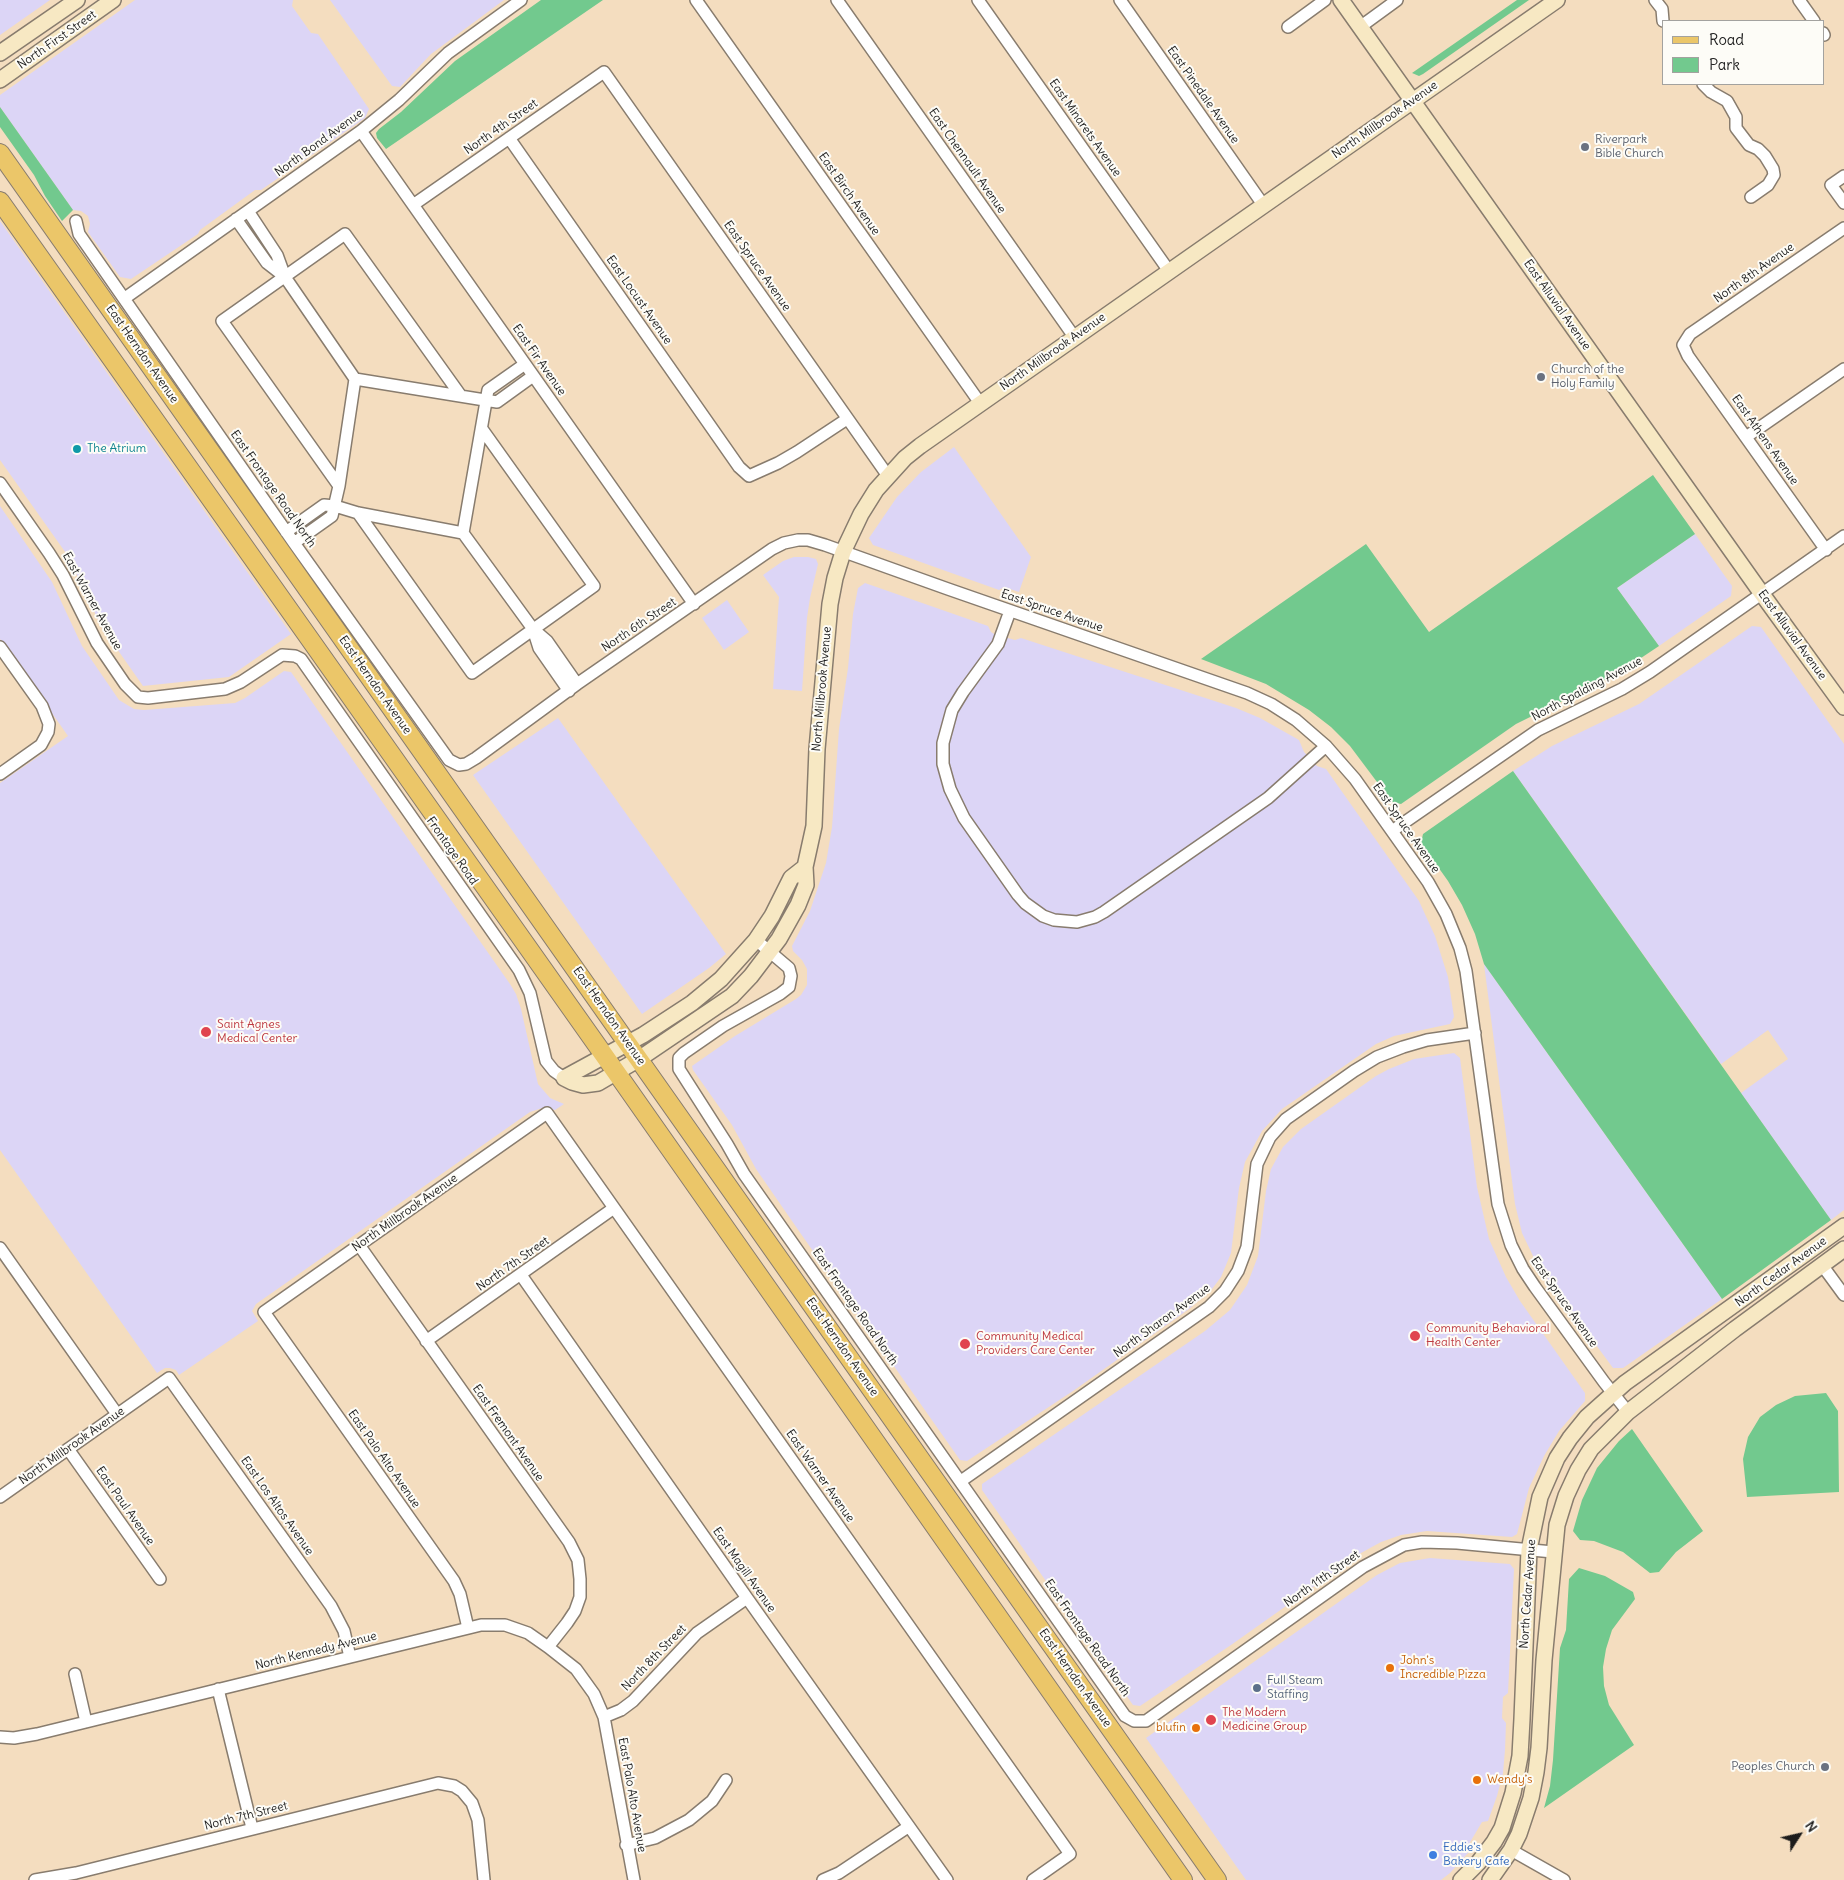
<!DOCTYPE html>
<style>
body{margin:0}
#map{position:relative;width:1844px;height:1880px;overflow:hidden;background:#f4ddbf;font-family:Delius,sans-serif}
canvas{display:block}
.legend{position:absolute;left:1662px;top:20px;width:162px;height:65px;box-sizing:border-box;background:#fdfcf7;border:1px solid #a3a29f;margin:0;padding:6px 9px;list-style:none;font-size:15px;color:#1c1c1c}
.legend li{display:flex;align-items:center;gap:10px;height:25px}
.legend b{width:25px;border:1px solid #a3a29f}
.north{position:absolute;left:1774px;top:1810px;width:50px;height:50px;-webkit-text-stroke:4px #fdfcf7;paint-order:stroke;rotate:55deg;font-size:14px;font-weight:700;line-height:20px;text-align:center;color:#1c1c1c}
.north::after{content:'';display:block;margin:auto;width:18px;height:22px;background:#1c1c1c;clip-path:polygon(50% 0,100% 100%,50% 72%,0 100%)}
</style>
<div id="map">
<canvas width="1844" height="1880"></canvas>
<ul class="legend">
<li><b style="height:6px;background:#ebc669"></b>Road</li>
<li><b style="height:14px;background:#72c98e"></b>Park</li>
</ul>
<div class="north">N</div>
</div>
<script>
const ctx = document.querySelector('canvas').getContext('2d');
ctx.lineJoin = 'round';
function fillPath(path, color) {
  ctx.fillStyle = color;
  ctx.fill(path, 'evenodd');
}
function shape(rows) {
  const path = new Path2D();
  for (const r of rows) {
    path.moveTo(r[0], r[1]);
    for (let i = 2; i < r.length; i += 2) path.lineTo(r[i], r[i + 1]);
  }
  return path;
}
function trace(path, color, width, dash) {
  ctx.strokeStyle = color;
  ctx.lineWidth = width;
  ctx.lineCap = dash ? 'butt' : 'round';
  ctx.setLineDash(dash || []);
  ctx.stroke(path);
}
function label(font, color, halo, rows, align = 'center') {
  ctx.font = font + ' Delius,sans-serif';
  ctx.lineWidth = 4;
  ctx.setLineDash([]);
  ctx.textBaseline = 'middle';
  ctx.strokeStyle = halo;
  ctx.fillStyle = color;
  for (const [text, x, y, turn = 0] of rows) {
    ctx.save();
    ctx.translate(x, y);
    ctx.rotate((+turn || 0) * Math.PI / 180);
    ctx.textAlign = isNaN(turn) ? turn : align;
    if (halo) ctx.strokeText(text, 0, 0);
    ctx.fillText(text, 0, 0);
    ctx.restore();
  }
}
fillPath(shape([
 [0,0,50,0,0,35],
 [135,0,293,0,292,6,311,33,318,34,369,109,365,118,261,190,255,190,200,230,198,234,131,279,120,277,88,232,90,224,88,216,81,211,73,210,0,107,0,95],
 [330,0,504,0,431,54,400,87,392,86],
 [0,221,291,634,229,677,143,686,101,626,68,556,0,460],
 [954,447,1031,557,1019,592,1004,587,999,590,873,545,869,538,897,497,921,472],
 [0,506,52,582,82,646,119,700,134,709,144,710,235,703,245,698,284,671,291,672,510,984,516,994,521,1009,538,1084,550,1098,564,1104,555,1110,542,1108,530,1112,256,1304,252,1311,258,1321,179,1375,176,1370,170,1368,165,1368,157,1373,0,1150,0,783,68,736,0,639],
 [1695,534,1732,586,1731,596,1659,646,1617,588],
 [794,557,808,557,816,559,818,564,810,598,807,618,802,691,773,689,779,597,763,575,783,561],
 [865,583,988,626,991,632,994,634,1015,640,1021,638,1236,708,1260,718,1299,740,1304,752,1317,766,1326,769,1419,901,1435,936,1448,977,1454,1017,1450,1024,1394,1036,1376,1044,1282,1109,1262,1131,1245,1162,1239,1188,1231,1253,1221,1277,1212,1289,1189,1309,1073,1391,967,1461,960,1460,801,1234,756,1169,732,1125,693,1070,692,1066,735,1036,796,999,801,995,807,985,807,969,802,960,793,951,792,946,810,911,826,863,832,827,839,729,848,668,853,614,858,588],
 [727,600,749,632,724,650,702,618],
 [1752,626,1761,627,1844,744,1844,1210,1831,1220,1741,1093,1788,1059,1768,1030,1721,1064,1513,771,1552,746,1639,704],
 [558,718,726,954,709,968,642,1014,473,775],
 [1484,964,1722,1299,1623,1368,1613,1368,1546,1277,1534,1258,1522,1233,1515,1204],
 [1454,1053,1460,1058,1477,1187,1489,1239,1506,1277,1520,1301,1585,1393,1585,1401,1559,1431,1544,1456,1529,1488,1517,1534,1512,1537,1427,1531,1401,1535,1381,1542,1361,1553,1231,1645,1140,1706,1133,1705,982,1490,982,1484,1205,1331,1230,1310,1247,1285,1258,1256,1266,1191,1271,1169,1283,1147,1301,1129,1376,1076,1389,1069,1414,1059],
 [1430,1558,1510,1564,1514,1569,1508,1693,1503,1697,1502,1718,1506,1723,1505,1750,1503,1773,1497,1796,1488,1821,1482,1822,1469,1844,1471,1850,1468,1853,1450,1873,1441,1880,1246,1880,1146,1738,1377,1575,1400,1563]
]), '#dcd5f6');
fillPath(shape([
 [541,0,603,0,386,149,377,138,376,133,379,129,401,112,455,61],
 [1517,0,1529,0,1423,74,1419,76,1412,73],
 [0,107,73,210,62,221,45,196,34,175,0,127],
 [1653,475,1695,534,1617,588,1659,646,1617,674,1516,724,1401,804,1392,802,1350,746,1331,727,1309,710,1266,684,1201,659,1366,544,1429,632],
 [1513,771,1831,1220,1722,1299,1484,964,1475,934,1462,905,1448,881,1421,843,1423,834],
 [1826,1393,1838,1411,1839,1492,1747,1497,1743,1459,1748,1437,1760,1417,1776,1405,1795,1396],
 [1632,1429,1703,1531,1676,1552,1659,1572,1650,1573,1623,1552,1594,1541,1580,1540,1573,1531,1582,1500,1597,1468,1619,1441],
 [1579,1568,1605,1576,1633,1592,1635,1599,1612,1630,1606,1649,1603,1667,1604,1686,1609,1705,1634,1745,1544,1808,1550,1786,1553,1760,1560,1648,1566,1630,1569,1579]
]), '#72c98e');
const street = shape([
 [696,0,980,403],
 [837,0,1075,338],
 [978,0,1169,271],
 [1120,0,1264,206],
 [1655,0,1662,9,1663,21],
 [1799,0,1814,21],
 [1288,27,1325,0],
 [1360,27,1397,0],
 [1823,33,1824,35],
 [1703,84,1711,92,1727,101,1736,117,1736,128,1749,145,1758,149,1765,156,1773,169,1774,175,1768,185,1751,197],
 [361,131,694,604],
 [509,138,739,467,749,476,778,463,797,452,847,419],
 [1844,176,1831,185,1844,203],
 [413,205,604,72,888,476],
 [248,211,277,255,285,277,355,379],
 [236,219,267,263,285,277],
 [76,221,79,234,294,543,449,760,459,765,466,764,476,758,577,684,772,549,784,543,798,540,808,540,825,545,948,589,1247,693,1271,704,1296,720,1326,746,1355,779,1428,882,1446,914,1460,948,1466,971,1498,1204,1511,1245,1523,1269,1535,1287,1604,1382,1628,1412],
 [125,298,361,131,399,100,448,53,521,0],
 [1746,437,1844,369],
 [0,483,49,553,63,575,97,643,125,684,138,697,148,698,225,689,241,682,282,655,295,656,301,659,519,970,530,993,546,1061,554,1071,564,1078],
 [339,486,222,321,345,234,461,396],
 [358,513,472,673,594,586,482,429],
 [286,532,324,505,335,506,358,513,463,533,488,390,525,364],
 [463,533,533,629,547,641,577,684],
 [294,543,332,516,339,486,355,379,497,402,533,376],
 [1826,550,1688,356,1683,345,1690,334,1844,228],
 [1010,611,998,644,963,692,952,710,943,743,943,764,950,789,964,818,1018,895,1025,903,1043,916,1054,920,1077,922,1095,917,1104,912,1268,798,1326,746],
 [533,629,539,648,569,691],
 [0,647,42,706,49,724,48,732,41,745,0,774],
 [1392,831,1538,730,1622,689,1650,672,1844,536],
 [756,940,789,968,791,976,789,987,780,994,723,1026,684,1053,679,1058,679,1069,727,1144,744,1174,1125,1716,1134,1721,1146,1721,1363,1567,1404,1545,1422,1542,1457,1543,1553,1552],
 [359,1245,569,1542,578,1560,580,1579,580,1597,575,1611,567,1623,548,1647],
 [0,1248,117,1414],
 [1822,1265,1844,1295],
 [521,1275,747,1598,947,1880],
 [426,1341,614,1208],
 [68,1449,160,1579],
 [961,1481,1209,1307,1225,1291,1238,1271,1247,1247,1257,1164,1270,1137,1286,1119,1354,1071,1377,1057,1403,1047,1427,1040,1475,1033],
 [0,1497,169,1378,331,1606,344,1631,350,1657],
 [468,1628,460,1594,454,1581,264,1312,547,1113,1070,1854,1033,1880],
 [75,1674,86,1722],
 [218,1689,252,1828],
 [604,1717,621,1710,633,1701,697,1633,747,1598],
 [0,1737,14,1738,37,1734,481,1625,505,1625,528,1633,548,1647,576,1669,594,1694,604,1717,634,1880],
 [626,1845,655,1838,689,1820,712,1801,726,1780],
 [1511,1850,1564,1880],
 [35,1880,76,1873,438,1783,454,1786,462,1791,472,1803,478,1820,484,1880],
 [823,1880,839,1873,908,1827]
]);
const secondary = shape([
 [1341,0,1762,594,1844,707],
 [0,53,77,0],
 [0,80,113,0],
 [564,1078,572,1082,583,1085,598,1083,639,1059,732,996,751,976,779,939,798,905,806,885,805,867,814,826,817,749,830,604,835,578,843,552,861,514,876,490,905,458,920,446,1557,0],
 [564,1078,643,1035,692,1003,721,979,756,940,772,916,791,878,805,867],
 [1461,1880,1478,1863,1494,1842,1502,1828,1513,1793,1520,1756,1522,1719,1529,1550,1540,1497,1557,1458,1570,1438,1587,1417,1625,1383,1844,1226],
 [1490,1880,1511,1850,1519,1834,1531,1798,1536,1772,1539,1748,1544,1660,1557,1525,1566,1496,1578,1470,1591,1449,1628,1412,1735,1329,1844,1249]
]);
const primary = shape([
 [0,153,1217,1880],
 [0,201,623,1082,1183,1880]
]);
trace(street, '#887c6e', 14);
trace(secondary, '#887c6e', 18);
trace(primary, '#887c6e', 20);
trace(street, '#fff', 11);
trace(secondary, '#f7e8c3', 15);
trace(primary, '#ebc669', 18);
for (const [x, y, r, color] of [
 [1585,147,5,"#6b7280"],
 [1541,377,5,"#6b7280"],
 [77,449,5,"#0f9aa8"],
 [206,1032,6,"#e0444e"],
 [1415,1336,6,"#e0444e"],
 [965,1344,6,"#e0444e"],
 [1390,1668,5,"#e8710a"],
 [1257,1688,5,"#5c6f8a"],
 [1211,1720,6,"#e0444e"],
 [1196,1728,5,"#e8710a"],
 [1825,1767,5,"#6b7280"],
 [1477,1780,5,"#e8710a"],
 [1433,1855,5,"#3f7fe0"]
]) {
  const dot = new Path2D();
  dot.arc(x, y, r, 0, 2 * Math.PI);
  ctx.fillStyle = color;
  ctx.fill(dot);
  trace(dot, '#fdfcf7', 2);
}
label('12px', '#1c1c1c', '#fdfcf7', [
 ["North First Street",57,40,-35],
 ["East Pinedale Avenue",1203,95,55],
 ["North Millbrook Avenue",1385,120,-35],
 ["North 4th Street",501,127,-35],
 ["East Minarets Avenue",1085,128,55],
 ["North Bond Avenue",319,143,-36],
 ["East Chennault Avenue",967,161,55],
 ["East Birch Avenue",849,194,55],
 ["East Spruce Avenue",757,266,55],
 ["North 8th Avenue",1754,273,-35],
 ["East Locust Avenue",639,300,55],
 ["East Alluvial Avenue",1557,305,55],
 ["North Millbrook Avenue",1053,352,-35],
 ["East Herndon Avenue",142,354,55],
 ["East Fir Avenue",539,360,55],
 ["East Athens Avenue",1765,440,55],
 ["East Frontage Road North",273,489,55],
 ["East Warner Avenue",92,601,61],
 ["East Spruce Avenue",1052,611,19],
 ["North 6th Street",639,625,-34],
 ["East Alluvial Avenue",1792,635,54],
 ["East Herndon Avenue",375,685,55],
 ["North Millbrook Avenue",822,689,-85],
 ["North Spalding Avenue",1587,689,-28],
 ["East Spruce Avenue",1406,828,55],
 ["Frontage Road",452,851,55],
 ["East Herndon Avenue",609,1016,55],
 ["North Millbrook Avenue",405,1213,-35],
 ["North 7th Street",513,1264,-35],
 ["North Cedar Avenue",1781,1272,-36],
 ["East Spruce Avenue",1564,1302,55],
 ["East Frontage Road North",855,1307,55],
 ["North Sharon Avenue",1162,1321,-36],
 ["East Herndon Avenue",842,1347,55],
 ["East Fremont Avenue",508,1433,55],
 ["North Millbrook Avenue",72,1446,-35],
 ["East Palo Alto Avenue",384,1459,55],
 ["East Warner Avenue",820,1476,55],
 ["East Paul Avenue",125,1506,55],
 ["East Los Altos Avenue",277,1506,55],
 ["East Magill Avenue",744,1570,55],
 ["North 11th Street",1322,1579,-35],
 ["North Cedar Avenue",1528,1594,-86],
 ["East Frontage Road North",1087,1638,55],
 ["North Kennedy Avenue",316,1651,-14],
 ["North 8th Street",654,1658,-46],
 ["East Herndon Avenue",1075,1678,55],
 ["East Palo Alto Avenue",632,1795,80],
 ["North 7th Street",246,1816,-14]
]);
label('12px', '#5b616d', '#fdfcf7', [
 ["Riverpark",1595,140],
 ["Bible Church",1595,154],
 ["Church of the",1551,370],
 ["Holy Family",1551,384],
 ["Peoples Church",1815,1767,"right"]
], 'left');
label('12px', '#0d838f', '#fdfcf7', [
 ["The Atrium",87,449]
], 'left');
label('12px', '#be3a42', '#fdfcf7', [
 ["Saint Agnes",217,1025],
 ["Medical Center",217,1039],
 ["Community Behavioral",1426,1329],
 ["Health Center",1426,1343],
 ["Community Medical",976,1337],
 ["Providers Care Center",976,1351],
 ["The Modern",1222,1713],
 ["Medicine Group",1222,1727]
], 'left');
label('12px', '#c56008', '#fdfcf7', [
 ["John's",1400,1661],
 ["Incredible Pizza",1400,1675],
 ["blufin",1186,1728,"right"],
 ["Wendy's",1487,1780]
], 'left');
label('12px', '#4e5e75', '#fdfcf7', [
 ["Full Steam",1267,1681],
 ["Staffing",1267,1695]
], 'left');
label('12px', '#366cbe', '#fdfcf7', [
 ["Eddie's",1443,1848],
 ["Bakery Cafe",1443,1862]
], 'left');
</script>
